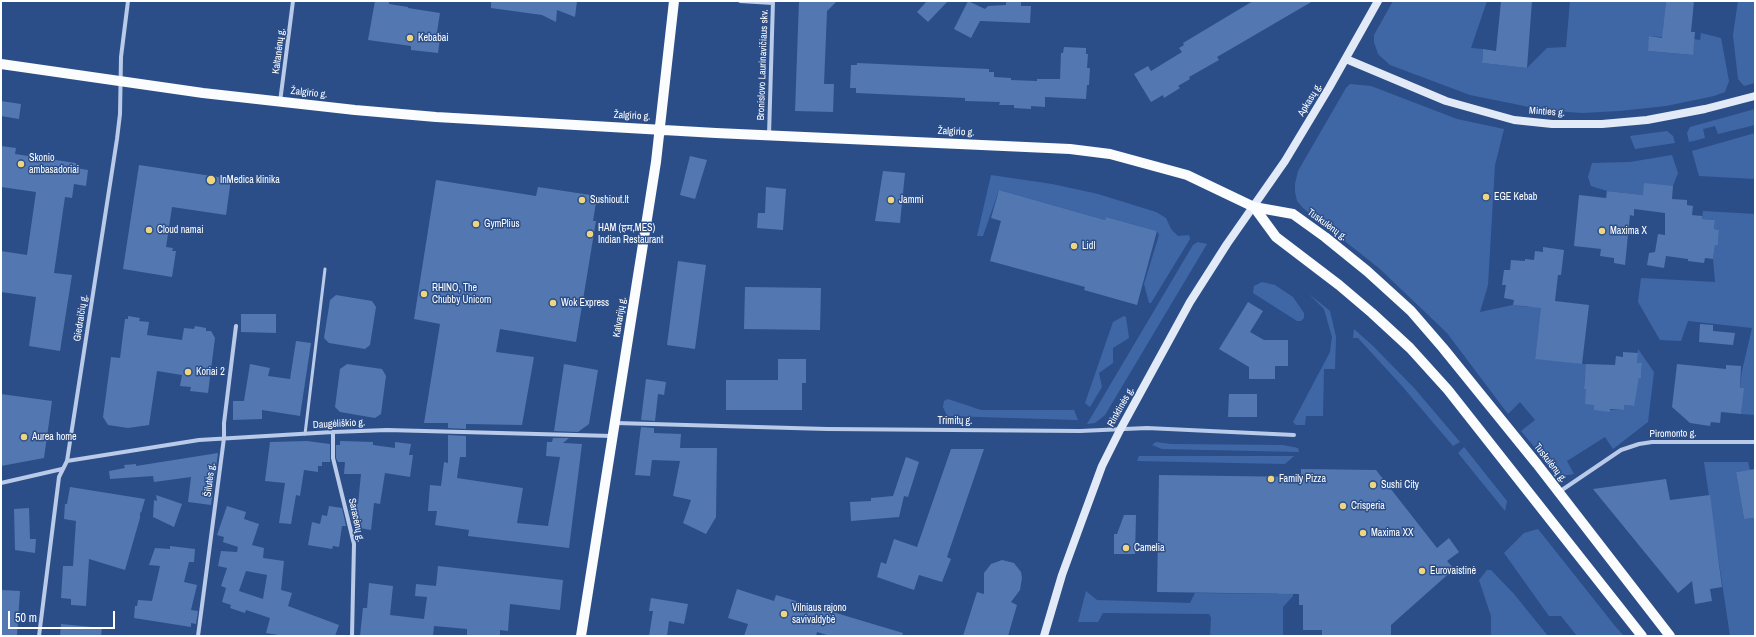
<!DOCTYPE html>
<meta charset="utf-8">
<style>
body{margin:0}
#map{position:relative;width:1756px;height:637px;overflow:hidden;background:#2b4e89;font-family:"Archivo Narrow",sans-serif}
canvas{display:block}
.frame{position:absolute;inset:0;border:2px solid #fff;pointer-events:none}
.scale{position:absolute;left:8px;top:611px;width:107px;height:18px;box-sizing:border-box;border:2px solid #fff;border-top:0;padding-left:5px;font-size:12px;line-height:14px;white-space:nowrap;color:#fff;-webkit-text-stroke:3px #2b4e89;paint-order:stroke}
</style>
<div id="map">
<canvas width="1756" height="637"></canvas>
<div class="frame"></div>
<div class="scale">50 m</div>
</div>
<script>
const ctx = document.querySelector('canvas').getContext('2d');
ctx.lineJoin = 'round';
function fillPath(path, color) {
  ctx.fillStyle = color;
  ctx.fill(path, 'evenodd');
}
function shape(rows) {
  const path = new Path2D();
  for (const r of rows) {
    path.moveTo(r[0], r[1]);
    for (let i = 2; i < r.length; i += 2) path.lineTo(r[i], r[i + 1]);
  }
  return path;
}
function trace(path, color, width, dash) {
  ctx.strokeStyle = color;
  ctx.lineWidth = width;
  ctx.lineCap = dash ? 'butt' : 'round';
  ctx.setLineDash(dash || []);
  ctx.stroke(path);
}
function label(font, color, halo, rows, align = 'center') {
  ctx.font = font + ' "Archivo Narrow","Noto Sans Devanagari",sans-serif';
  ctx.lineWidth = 3;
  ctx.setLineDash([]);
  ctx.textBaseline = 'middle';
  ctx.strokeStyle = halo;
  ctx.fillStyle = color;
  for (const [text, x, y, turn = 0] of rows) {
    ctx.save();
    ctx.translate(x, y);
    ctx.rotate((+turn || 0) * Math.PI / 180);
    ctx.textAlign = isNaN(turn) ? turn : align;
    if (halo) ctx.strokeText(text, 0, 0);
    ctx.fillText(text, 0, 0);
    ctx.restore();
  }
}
fillPath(shape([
 [1393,1,1487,1,1471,48,1483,49,1482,63,1527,68,1547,48,1566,47,1570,1,1666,1,1663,31,1671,38,1650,36,1648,51,1692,55,1694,39,1700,40,1701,33,1721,38,1729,81,1725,92,1714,96,1666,106,1619,111,1582,113,1544,110,1470,95,1390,65,1378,54,1374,42,1374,35],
 [1738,1,1754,1,1755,8,1755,83,1744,86,1738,79,1733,35],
 [1350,84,1371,86,1457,119,1504,129,1495,165,1488,285,1480,312,1513,305,1528,307,1542,305,1535,358,1592,365,1585,375,1584,389,1586,389,1594,405,1594,410,1624,410,1624,405,1633,406,1639,378,1641,378,1642,364,1637,363,1638,349,1654,372,1648,422,1613,449,1605,437,1567,461,1574,474,1563,476,1557,474,1521,431,1535,420,1520,402,1508,414,1447,333,1380,269,1303,208,1297,201,1295,192,1295,184,1298,171,1346,88],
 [1755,109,1755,125,1718,134,1715,126,1703,129,1705,138,1689,142,1687,133,1690,127],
 [1667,131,1673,136,1675,143,1635,149,1630,136],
 [1755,133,1755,179,1699,176,1692,151],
 [1672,155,1678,173,1673,186,1643,195,1607,191,1591,186,1588,177,1592,163,1630,162],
 [991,175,1052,184,1098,194,1156,212,1166,218,1171,229,1178,236,1189,235,1190,239,1151,303,1149,303,1144,284,1159,235,1157,231,1106,217,1105,220,999,190,983,236,977,236],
 [1703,211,1755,214,1755,415,1741,414,1743,388,1740,388,1742,371,1752,328,1688,321,1681,341,1660,340,1638,302,1641,278,1715,282,1713,259,1715,245,1718,245,1719,230,1714,229,1715,220,1702,219],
 [1198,242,1207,244,1105,415,1095,423,1087,424,1193,245],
 [1262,282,1275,285,1293,297,1304,313,1304,318,1301,321,1297,321,1253,293,1254,286],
 [1309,294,1330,311,1336,337,1335,369,1324,369,1323,416,1306,416,1305,425,1296,425,1293,422,1330,352,1332,337,1324,309],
 [1124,316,1126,317,1129,338,1113,348,1113,363,1099,373,1102,387,1090,407,1085,403,1113,322],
 [1354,329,1373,346,1415,389,1460,442,1453,446,1402,386,1358,338,1353,338],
 [948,399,981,410,1074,410,1078,420,947,416,943,407,944,401],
 [1156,442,1171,444,1283,445,1298,448,1299,452,1162,449,1152,445],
 [1464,447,1507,501,1505,511,1458,453],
 [1139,456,1294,456,1285,464,1137,461],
 [1704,462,1748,462,1750,470,1736,472,1744,519,1755,518,1755,636,1730,636],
 [1280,477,1295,477,1293,596,1283,607,1283,636,1210,636,1211,618,1209,614,1103,613,1098,622,1078,622,1086,591,1097,600,1190,603,1195,593,1278,594],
 [1538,529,1615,626,1624,636,1577,636,1561,616,1549,616,1504,553,1524,533],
 [1487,570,1491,570,1514,594,1548,636,1491,636,1491,616,1479,580]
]), '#4067a5');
fillPath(shape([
 [375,1,389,1,389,4,408,7,408,8,440,13,437,32,441,32,438,53,411,50,411,46,368,40],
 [491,1,577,1,575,17,557,10,556,22,542,15,491,8],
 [799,1,837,1,827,11,824,84,834,84,833,112,795,111],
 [927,1,948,1,928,22,917,12],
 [968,1,985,9,988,6,1006,5,1006,1,1021,1,1021,6,1031,6,1030,23,980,21,971,38,954,29],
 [1253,1,1313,1,1217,57,1219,60,1189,77,1190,79,1178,86,1180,88,1164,98,1163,95,1151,102,1134,74,1148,66,1151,71,1182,52,1179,48,1184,45,1183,43],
 [1501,1,1532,1,1527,68,1482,63,1483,49,1496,51],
 [1666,1,1694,1,1691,32,1695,32,1693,55,1648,51,1649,36,1662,38],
 [1064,47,1086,48,1086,54,1088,54,1087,68,1090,68,1089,85,1087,85,1086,99,1045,97,1045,107,1031,106,1031,109,1014,108,1014,105,999,105,1000,102,965,101,965,98,856,93,856,88,850,88,851,65,857,65,857,63,989,69,989,72,994,72,994,77,1011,78,1011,80,1037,81,1037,79,1060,79,1061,53,1063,53],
 [1,101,21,104,19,119,1,116],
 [1,146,16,148,15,154,76,163,76,168,88,170,86,186,74,184,72,198,65,197,54,273,72,275,60,351,29,346,36,297,1,292,1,251,27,255,36,192,1,187],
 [690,156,707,160,695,199,680,195],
 [139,165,231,179,226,215,172,207,166,247,173,248,172,251,176,251,172,277,123,269],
 [883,171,905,173,900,223,875,221],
 [436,180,536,196,538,187,597,196,593,221,596,221,576,342,500,329,496,352,534,357,522,425,466,424,466,429,448,428,448,423,424,423,440,324,414,319],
 [1644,183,1673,186,1672,199,1687,200,1687,205,1693,206,1692,215,1702,216,1702,219,1715,220,1714,229,1719,230,1718,245,1715,245,1713,259,1705,258,1704,263,1688,261,1688,259,1666,256,1664,268,1647,265,1649,253,1655,252,1658,234,1665,235,1665,213,1634,209,1634,216,1630,215,1625,265,1614,263,1614,258,1600,256,1601,249,1574,246,1579,195,1606,198,1607,191,1643,195],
 [766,187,786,189,783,230,757,228,758,213,765,213],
 [999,190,1105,220,1106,217,1157,231,1137,305,1084,290,1085,287,990,261,1001,221,991,218],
 [1543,247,1564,250,1561,275,1558,275,1555,301,1589,305,1582,364,1535,359,1541,308,1513,305,1514,300,1504,298,1506,285,1502,285,1504,270,1510,270,1511,260,1525,261,1525,259,1534,260,1535,251,1543,252],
 [678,261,706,265,695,349,667,345],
 [745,287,821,288,820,330,744,329],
 [336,295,372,301,376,307,370,345,365,349,329,343,324,338,330,300],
 [1248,302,1263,311,1250,332,1264,340,1288,340,1288,366,1275,366,1275,379,1249,379,1249,367,1219,349],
 [241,314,276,314,276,333,241,332],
 [128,316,140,318,139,321,149,322,147,335,182,340,184,328,194,329,195,326,206,328,206,331,211,331,215,338,208,393,190,391,191,387,180,386,182,375,157,371,149,425,128,428,108,425,103,417,111,357,120,358,125,319,128,319],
 [1700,324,1713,325,1713,331,1735,333,1733,345,1699,342],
 [296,341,311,343,300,416,262,410,262,419,233,420,233,401,244,401,250,364,270,368,268,376,290,379],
 [1623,352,1638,353,1637,363,1642,363,1641,378,1639,378,1634,406,1624,405,1624,410,1610,409,1610,412,1594,410,1594,405,1585,404,1586,389,1584,389,1586,364,1615,365,1616,356,1623,357],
 [778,359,806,359,806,383,802,383,802,410,726,410,726,380,778,380],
 [347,364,382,369,386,376,381,414,375,418,340,412,335,407,340,369],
 [564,364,598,370,589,424,578,432,554,431],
 [1677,364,1726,369,1726,365,1741,366,1740,388,1744,388,1741,414,1721,412,1720,423,1711,422,1710,426,1690,423,1672,407],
 [646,379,666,382,664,395,658,394,655,421,641,420],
 [1,394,52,401,44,458,1,466],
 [1229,394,1257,394,1257,417,1228,417],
 [641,427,654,428,654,433,681,434,680,448,717,448,716,517,706,534,683,523,691,500,673,496,680,461,652,460,650,476,635,475],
 [448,435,466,436,466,457,460,457,457,478,523,488,517,523,548,526,560,457,546,456,547,442,552,442,553,438,569,438,563,443,582,444,569,548,468,536,469,530,435,525,437,511,428,511,430,485,441,486,444,462,448,463],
 [307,441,330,444,330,462,322,462,322,466,318,466,318,472,304,470,300,496,296,495,291,524,279,523,285,483,265,481,270,442],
 [340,441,373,442,373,445,395,448,395,442,411,444,409,455,413,455,410,477,385,473,380,504,374,503,371,530,354,527,349,510,355,511,356,504,358,504,361,474,344,474,345,462,338,462,336,458,336,445,340,445],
 [951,449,984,449,947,557,951,559,942,582,919,575,914,590,877,577,881,562,886,564,894,539,917,547],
 [218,453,211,505,188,502,191,477,154,482,153,476,110,479,109,471,125,468,124,465,136,464,136,466],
 [906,457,919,462,908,497,904,496,899,517,851,521,850,502,871,501,871,498,893,496],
 [1301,469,1376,470,1437,548,1449,538,1459,552,1447,561,1454,569,1391,625,1391,636,1322,636,1322,630,1303,630,1303,605,1299,605,1299,594,1157,592,1159,475,1301,477],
 [1755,469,1755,518,1744,519,1736,472],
 [1666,479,1670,500,1710,495,1722,587,1710,589,1712,601,1695,604,1692,581,1678,593,1593,489],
 [70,487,145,499,141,513,140,512,140,518,125,570,89,559,86,606,71,605,71,599,61,598,63,566,73,566,76,521,64,519,65,504,67,504],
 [156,495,182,504,174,527,153,517,154,500,157,501],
 [227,506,246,512,244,519,259,524,252,545,264,548,263,558,284,561,281,590,292,593,288,606,339,625,335,636,284,636,266,633,270,618,246,610,245,613,230,608,231,605,222,602,226,588,221,586,227,568,218,566,221,551,237,552,238,547,223,542,224,537,217,535],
 [246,571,267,575,263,599,239,591],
 [329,506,342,508,346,526,342,526,339,547,333,546,332,549,308,545,312,522,320,524,322,515,327,516],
 [29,508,30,539,36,539,35,553,15,550,14,509],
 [1124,515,1136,515,1135,554,1114,554,1114,534,1117,534],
 [170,546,195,549,194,562,189,562,184,582,197,585,191,610,198,611,196,624,191,623,191,627,134,618,135,606,137,606,138,600,152,601,160,566,149,565,155,548,170,549],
 [1002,560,1014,563,1021,572,1022,578,1020,590,1011,602,1017,605,1008,636,963,636,977,592,984,594,984,573,991,564],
 [438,566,563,580,560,610,510,604,508,631,500,630,500,636,467,636,467,629,434,626,433,636,360,636,363,608,367,608,369,583,393,586,390,615,424,619,427,597,415,596,416,584,436,586],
 [737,589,774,601,776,595,903,633,902,636,830,636,817,632,816,636,744,636,748,624,728,618],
 [1,590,20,591,17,636,1,636],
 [651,598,688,604,684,624,669,621,667,636,649,636,653,611,649,611],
 [61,624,102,628,101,636,60,636]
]), '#5377b0');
trace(shape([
 [305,434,325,269]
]), '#b9cbe8', 3);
trace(shape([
 [740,1,773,3],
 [280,102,293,1],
 [769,135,773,1],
 [616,423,827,429,1080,431,1147,428,1294,435],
 [333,432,333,458,354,544,352,636],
 [67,461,199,440,333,432,387,430,612,436],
 [1,483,62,469],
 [1559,492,1621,450,1639,444,1652,442,1755,442],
 [39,636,59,477,67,461,117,139,120,114,121,57,128,1],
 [198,636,224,438,224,423,236,326]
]), '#b9cbe8', 4);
trace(shape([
 [1346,59,1446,101,1514,120,1552,124,1602,124,1647,120,1705,109,1755,96],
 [1044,636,1062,575,1081,523,1102,466,1120,430,1190,302,1227,244,1285,161,1329,88,1378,1]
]), '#e2eaf8', 8);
trace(shape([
 [1,64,203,93,355,110,436,117,716,133,1070,149,1110,154,1187,175,1254,207,1293,214,1325,237,1367,271,1411,311,1443,348,1537,464,1670,636],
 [1254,207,1276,237,1339,285,1372,313,1410,348,1448,390,1642,636],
 [581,636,656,162,674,1]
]), '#fafcfe', 10);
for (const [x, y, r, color] of [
 [410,38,4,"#eed681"],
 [21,164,4,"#eed681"],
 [211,180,5,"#eed681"],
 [1486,197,4,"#eed681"],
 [582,200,4,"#eed681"],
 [891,200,4,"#eed681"],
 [476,224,4,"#eed681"],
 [149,230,4,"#eed681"],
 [1602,231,4,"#eed681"],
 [590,234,4,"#eed681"],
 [1074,246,4,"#eed681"],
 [424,294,4,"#eed681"],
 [553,303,4,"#eed681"],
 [188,372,4,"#eed681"],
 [24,437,4,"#eed681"],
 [1271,479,4,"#eed681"],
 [1373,485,4,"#eed681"],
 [1343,506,4,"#eed681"],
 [1363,533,4,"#eed681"],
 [1126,548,4,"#eed681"],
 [1422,571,4,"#eed681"],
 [784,614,4,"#eed681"]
]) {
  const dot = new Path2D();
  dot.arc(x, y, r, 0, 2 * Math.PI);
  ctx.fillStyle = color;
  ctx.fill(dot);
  trace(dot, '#2b4e89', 1.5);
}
label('10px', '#fff', '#2b4e89', [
 ["Kebabai",418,38],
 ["Skonio",29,158],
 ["ambasadoriai",29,170],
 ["InMedica klinika",220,180],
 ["EGE Kebab",1494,197],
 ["Sushiout.lt",590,200],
 ["Jammi",899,200],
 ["GymPlius",484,224],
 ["HAM (हम,MES)",598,228],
 ["Indian Restaurant",598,240],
 ["Cloud namai",157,230],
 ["Maxima X",1610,231],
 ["Lidl",1082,246],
 ["RHINO, The",432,288],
 ["Chubby Unicorn",432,300],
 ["Wok Express",561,303],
 ["Koriai 2",196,372],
 ["Aurea home",32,437],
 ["Family Pizza",1279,479],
 ["Sushi City",1381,485],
 ["Crisperia",1351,506],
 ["Maxima XX",1371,533],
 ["Camelia",1134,548],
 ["Eurovaistinė",1430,571],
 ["Vilniaus rajono",792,608],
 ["savivaldybė",792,620]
], 'left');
label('10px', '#fff', '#2b4e89', [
 ["Kaltanėnų g.",279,51,-83],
 ["Bronislovo Laurinavičiaus skv.",763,65,-88],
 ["Žalgirio g.",309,93,6],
 ["Apkasų g.",1310,100,-59],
 ["Minties g.",1547,112,4],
 ["Žalgirio g.",632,116,3],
 ["Žalgirio g.",956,132,3],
 ["Tuskulėnų g.",1327,225,36],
 ["Kalvarijų g.",620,317,-81],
 ["Giedraičių g.",81,318,-81],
 ["Rinktinės g.",1121,407,-61],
 ["Trimitų g.",955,421],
 ["Daugėliškio g.",339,424,-3],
 ["Piromonto g.",1673,434,-1],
 ["Tuskulėnų g.",1550,463,52],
 ["Šilutės g.",210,480,-83],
 ["Saracėnų g.",356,520,78]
]);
</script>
